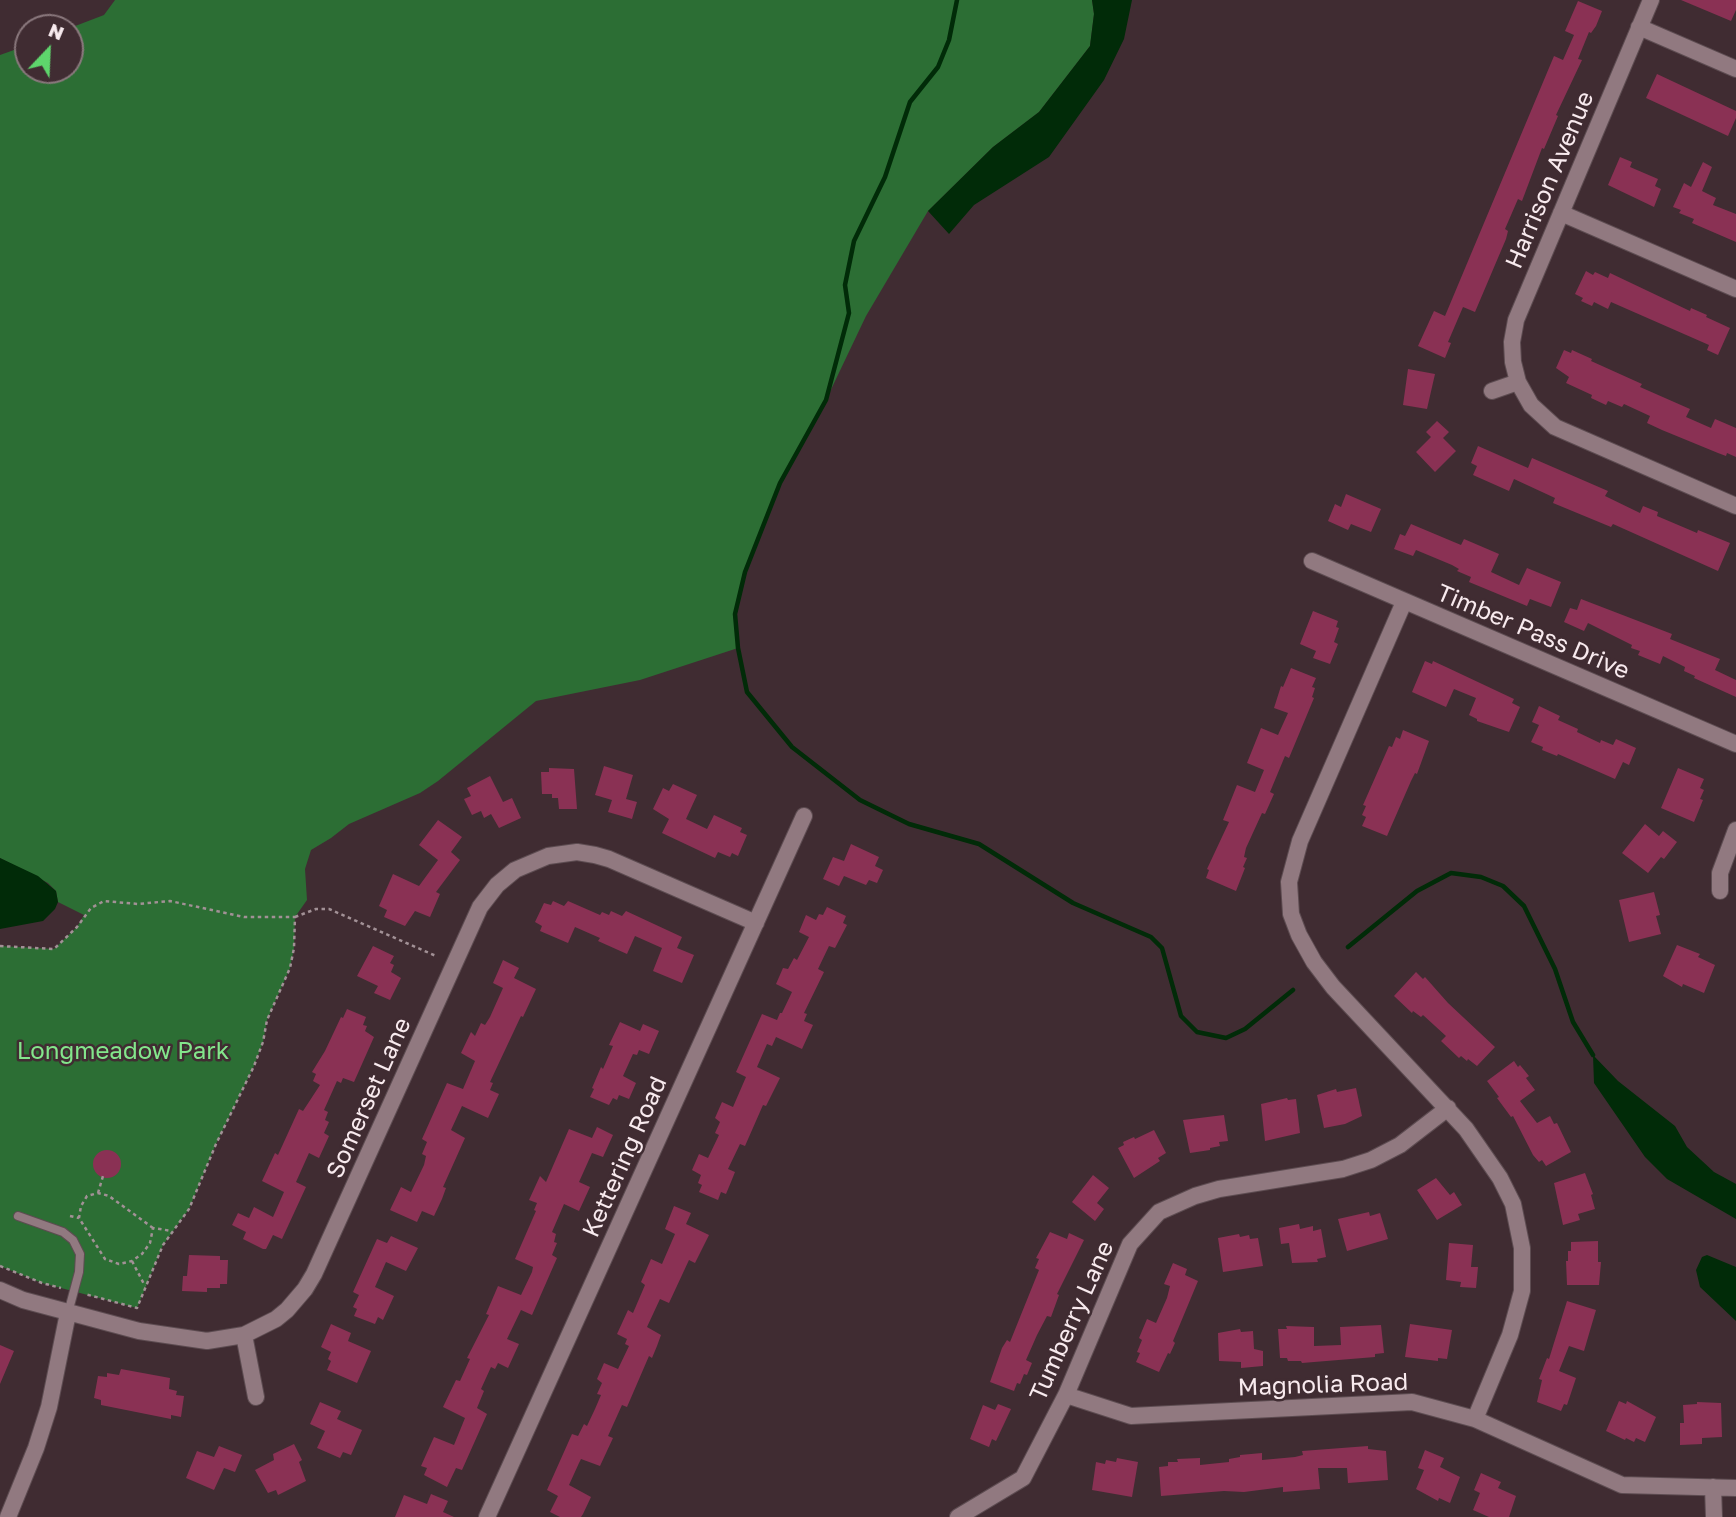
<!DOCTYPE html>
<style>
body{margin:0}
#map{position:relative;width:1736px;height:1517px;overflow:hidden;background:#402c32;font-family:"Golos Text",sans-serif}
canvas{display:block}
.north{position:absolute;left:14px;top:14px;width:70px;height:70px;box-sizing:border-box;background:#402c32;border:2px solid #8a787d;border-radius:50%;rotate:23deg;font-size:19px;font-weight:700;line-height:28px;text-align:center;color:#f8eaee}
.north::after{content:'';display:block;margin:auto;width:24px;height:32px;background:#5ed56c;clip-path:polygon(50% 0,100% 100%,50% 72%,0 100%)}
</style>
<div id="map">
<canvas width="1736" height="1517"></canvas>
<div class="north">N</div>
</div>
<script>
const ctx = document.querySelector('canvas').getContext('2d');
ctx.lineJoin = 'round';
function fillPath(path, color) {
  ctx.fillStyle = color;
  ctx.fill(path, 'evenodd');
}
function shape(rows) {
  const path = new Path2D();
  for (const r of rows) {
    if (r.length === 3) {
      path.moveTo(r[0] + r[2], r[1]);
      path.arc(r[0], r[1], r[2], 0, 2 * Math.PI);
      continue;
    }
    path.moveTo(r[0], r[1]);
    for (let i = 2; i < r.length; i += 2) path.lineTo(r[i], r[i + 1]);
  }
  return path;
}
function trace(path, color, width, dash) {
  ctx.strokeStyle = color;
  ctx.lineWidth = width;
  ctx.lineCap = dash ? 'butt' : 'round';
  ctx.setLineDash(dash || []);
  ctx.stroke(path);
}
function label(font, color, halo, rows, align = 'center') {
  ctx.font = font + ' "Golos Text",sans-serif';
  ctx.lineWidth = 5;
  ctx.setLineDash([]);
  ctx.textBaseline = 'middle';
  ctx.strokeStyle = halo;
  ctx.fillStyle = color;
  for (const [text, x, y, turn = 0] of rows) {
    ctx.save();
    ctx.translate(x, y);
    ctx.rotate((+turn || 0) * Math.PI / 180);
    ctx.textAlign = isNaN(turn) ? turn : align;
    if (halo) ctx.strokeText(text, 0, 0);
    ctx.fillText(text, 0, 0);
    ctx.restore();
  }
}
fillPath(shape([
 [115,0,1092,0,1094,14,1090,46,1039,112,993,147,928,211,866,316,826,400,780,483,745,572,735,614,738,648,640,680,536,701,438,781,420,793,349,824,331,838,311,850,305,869,307,900,295,917,294,948,290,968,267,1020,263,1042,254,1066,216,1144,189,1209,163,1245,137,1308,42,1283,0,1266,0,946,54,949,77,927,84,915,58,902,56,891,48,883,0,858,0,55,28,45,28,70,70,70,70,28,104,15]
]), '#2c6e34');
fillPath(shape([
 [1092,0,1132,0,1124,39,1104,80,1049,157,974,205,949,234,928,211,993,147,1039,112,1090,46,1094,14],
 [0,858,38,876,56,891,58,902,55,909,43,921,0,929],
 [1593,1055,1618,1081,1675,1126,1687,1147,1714,1172,1736,1184,1736,1219,1667,1179,1645,1157,1594,1083],
 [1707,1255,1736,1267,1736,1321,1700,1287,1696,1270,1702,1257]
]), '#012b08');
trace(shape([
 [957,0,949,40,938,67,910,102,885,177,854,241,845,285,849,313,826,400,780,483,745,572,735,614,738,648,747,692,792,747,860,800,909,824,979,844,1073,903,1151,937,1162,948,1181,1016,1197,1032,1226,1038,1245,1029,1293,990],
 [1348,947,1417,891,1451,873,1481,877,1503,886,1524,906,1555,969,1573,1022,1593,1055]
]), '#012b08', 4.5);
fillPath(shape([
 [1681,0,1736,0,1736,10,1731,21],
 [1578,1,1602,11,1596,26,1591,33,1589,32,1578,59,1582,60,1556,115,1558,116,1544,149,1542,148,1522,201,1518,199,1505,229,1508,231,1506,239,1475,312,1463,307,1448,342,1451,343,1445,358,1418,346,1434,311,1445,316,1554,56,1563,60,1574,35,1565,31],
 [1657,74,1736,111,1736,118,1728,136,1646,98],
 [1620,157,1632,162,1630,167,1658,179,1655,186,1661,189,1654,207,1608,185],
 [1703,162,1712,167,1702,191,1716,198,1713,205,1736,214,1736,242,1692,223,1694,219,1679,213,1681,210,1673,207,1684,183,1691,187],
 [1586,271,1593,275,1595,272,1608,278,1610,273,1690,311,1691,308,1707,315,1706,317,1730,328,1718,355,1707,350,1709,345,1611,302,1608,309,1594,302,1592,306,1581,301,1583,298,1575,294],
 [1564,350,1571,353,1572,350,1592,359,1591,361,1642,384,1640,387,1690,409,1686,417,1711,428,1715,419,1736,428,1736,457,1727,453,1726,456,1718,453,1662,430,1647,423,1650,416,1624,404,1622,407,1608,401,1606,405,1591,398,1592,395,1566,383,1569,377,1556,368],
 [1408,369,1435,374,1427,409,1403,405],
 [1437,421,1449,432,1443,438,1456,451,1435,472,1416,452,1431,437,1426,432],
 [1478,446,1528,468,1532,458,1608,491,1605,496,1640,513,1643,506,1658,512,1657,516,1697,533,1698,530,1730,543,1718,571,1613,524,1611,527,1553,503,1555,498,1514,479,1509,491,1473,475,1477,466,1471,463],
 [1346,494,1381,509,1371,532,1351,524,1348,530,1328,521,1335,504,1341,507],
 [1411,524,1461,545,1464,539,1499,554,1491,572,1519,585,1527,568,1561,582,1551,607,1530,599,1527,606,1469,582,1471,577,1457,571,1459,569,1452,565,1416,550,1413,556,1394,549,1400,534,1405,536],
 [1581,599,1672,634,1670,639,1720,659,1715,670,1736,680,1736,697,1694,678,1695,676,1684,671,1685,667,1663,656,1660,664,1638,655,1640,651,1631,648,1632,645,1588,623,1584,631,1564,622,1570,608,1577,610],
 [1313,611,1338,621,1336,627,1339,628,1334,642,1338,644,1330,664,1313,658,1316,651,1300,644],
 [1425,661,1432,664,1433,661,1446,667,1514,699,1512,703,1520,707,1509,732,1477,721,1477,719,1469,715,1476,698,1454,689,1446,707,1412,692],
 [1291,668,1316,678,1312,687,1315,688,1312,697,1314,698,1289,758,1285,756,1270,792,1274,794,1265,814,1262,813,1246,848,1244,857,1247,858,1243,867,1245,868,1236,891,1206,878,1209,870,1207,869,1229,822,1223,820,1237,785,1255,792,1264,770,1247,763,1261,728,1278,735,1288,713,1274,708,1281,686,1283,687],
 [1539,706,1560,716,1558,720,1578,729,1577,732,1600,743,1601,740,1613,745,1616,739,1636,748,1629,765,1623,762,1615,779,1558,754,1557,756,1542,750,1543,747,1531,742,1539,725,1532,722],
 [1403,730,1429,741,1417,774,1415,773,1411,781,1387,836,1362,826,1366,817,1362,815,1366,806,1363,805,1389,746,1392,747,1396,737,1400,739],
 [604,766,633,775,626,799,637,802,632,819,608,812,612,800,595,795],
 [549,768,574,769,577,809,559,809,558,798,552,798,552,794,542,794,541,772,549,772],
 [1678,768,1704,779,1700,788,1704,790,1700,799,1703,800,1694,822,1661,808],
 [490,776,503,802,512,798,521,818,499,828,491,814,484,818,481,811,472,815,464,799,471,796,467,788],
 [673,784,697,795,686,819,707,829,714,815,742,828,740,832,747,835,738,856,732,853,730,857,718,852,715,858,662,833,669,819,653,809,663,788,669,791],
 [438,820,462,837,451,852,460,860,436,892,440,894,430,917,415,911,405,926,384,917,387,910,379,906,393,874,419,886,438,860,419,845],
 [1645,824,1659,836,1663,831,1677,842,1664,859,1661,857,1648,873,1622,853],
 [851,844,879,857,875,866,883,870,877,883,869,880,866,885,844,876,839,886,823,879,833,857,844,861],
 [1654,892,1660,915,1656,916,1661,934,1629,942,1619,900],
 [553,901,564,906,568,901,600,915,602,912,609,915,611,911,622,916,626,911,682,937,677,948,694,955,682,983,653,971,662,948,635,936,627,954,598,941,600,938,575,927,568,943,540,931,542,926,535,922,544,903,551,905],
 [827,907,846,916,843,923,847,925,835,948,829,946,818,969,824,972,804,1013,807,1014,804,1021,813,1025,802,1049,776,1037,772,1046,767,1044,757,1067,780,1078,766,1106,763,1105,745,1146,740,1144,728,1169,735,1172,731,1182,726,1194,721,1192,718,1200,699,1192,702,1185,698,1183,701,1175,692,1170,699,1154,708,1158,719,1135,715,1133,720,1122,715,1118,722,1102,733,1107,746,1077,736,1072,762,1014,777,1020,780,1013,782,1013,792,992,776,984,783,968,788,969,794,958,797,960,809,937,799,932,806,915,816,920,819,914,823,915],
 [1677,945,1700,954,1698,957,1715,965,1704,993,1683,984,1682,987,1663,976],
 [373,946,394,956,390,963,394,965,391,972,401,978,390,1000,374,993,378,986,357,976],
 [503,960,519,968,514,978,536,989,523,1017,521,1016,490,1082,493,1083,490,1090,499,1094,488,1118,462,1106,451,1130,465,1138,443,1187,446,1188,442,1199,434,1216,422,1211,417,1222,390,1210,401,1187,411,1192,424,1165,426,1156,422,1154,427,1142,422,1139,447,1083,463,1089,475,1061,461,1053,471,1032,475,1036,481,1023,485,1025,490,1017,503,988,493,983],
 [1416,972,1423,979,1425,977,1448,1003,1495,1047,1477,1066,1468,1059,1467,1061,1461,1056,1459,1058,1441,1041,1446,1036,1423,1015,1421,1017,1413,1011,1412,1013,1394,996],
 [347,1009,366,1017,363,1025,367,1026,365,1031,374,1037,354,1082,343,1078,341,1083,337,1081,324,1110,328,1112,325,1120,329,1122,324,1133,329,1136,319,1158,309,1153,296,1182,306,1187,282,1239,273,1235,266,1249,263,1249,243,1239,246,1232,232,1225,238,1213,249,1218,254,1207,273,1217,284,1192,262,1181,275,1153,278,1155,299,1109,303,1111,320,1085,313,1081,316,1074,312,1072,325,1051,341,1017,343,1018],
 [620,1022,640,1031,643,1024,659,1031,649,1054,639,1050,637,1055,633,1054,623,1076,636,1083,629,1099,619,1095,617,1100,613,1098,609,1105,590,1097,594,1089,592,1088,601,1067,603,1069,613,1046,609,1045],
 [1514,1061,1518,1067,1520,1065,1529,1076,1526,1078,1535,1090,1520,1101,1537,1123,1550,1116,1554,1124,1557,1123,1571,1152,1546,1166,1542,1160,1539,1162,1533,1155,1513,1116,1511,1117,1497,1098,1499,1097,1487,1081],
 [1356,1088,1362,1116,1345,1124,1324,1128,1317,1095,1336,1089,1337,1092],
 [1287,1098,1288,1100,1296,1099,1300,1133,1265,1141,1261,1104],
 [1224,1115,1228,1141,1219,1142,1220,1146,1210,1148,1210,1150,1190,1153,1183,1120],
 [597,1127,613,1135,603,1157,592,1153,579,1182,590,1187,579,1211,564,1204,552,1232,556,1234,554,1242,557,1243,552,1255,557,1258,532,1315,521,1310,507,1339,519,1344,508,1368,498,1363,495,1369,491,1367,481,1389,484,1391,477,1408,487,1414,462,1470,456,1468,447,1487,424,1475,427,1468,421,1466,434,1437,454,1445,465,1418,443,1407,456,1380,460,1381,470,1359,467,1358,489,1315,486,1314,498,1286,521,1295,532,1272,533,1267,515,1259,536,1211,534,1210,537,1203,529,1200,540,1176,546,1182,569,1129,592,1138],
 [1154,1130,1166,1153,1158,1158,1160,1161,1134,1178,1118,1148,1124,1145,1123,1142,1134,1137,1135,1139],
 [107,1164,14],
 [1585,1173,1593,1194,1591,1195,1595,1209,1578,1214,1580,1220,1563,1225,1554,1183],
 [1093,1175,1109,1188,1097,1203,1104,1209,1095,1221,1072,1202],
 [1436,1178,1450,1195,1454,1192,1462,1205,1437,1220,1417,1190],
 [674,1206,691,1213,686,1224,709,1235,695,1263,689,1260,669,1303,660,1299,647,1327,661,1335,657,1346,652,1358,649,1356,627,1407,622,1405,608,1436,613,1438,600,1466,581,1459,579,1463,569,1485,591,1497,583,1514,581,1517,560,1517,550,1512,558,1496,547,1490,572,1434,578,1436,584,1424,587,1426,595,1409,601,1395,597,1394,602,1383,597,1379,604,1363,618,1369,629,1346,625,1344,627,1339,617,1334,628,1310,633,1313,645,1285,641,1282,651,1259,662,1264,675,1234,665,1229],
 [1369,1212,1370,1216,1380,1213,1388,1239,1347,1251,1338,1219],
 [1299,1224,1300,1229,1313,1226,1313,1231,1321,1229,1326,1257,1317,1259,1318,1262,1292,1263,1289,1243,1281,1244,1279,1228],
 [1050,1232,1067,1239,1069,1233,1084,1240,1057,1294,1059,1295,1051,1317,1047,1316,1037,1335,1026,1360,1032,1363,1027,1375,1024,1374,1020,1384,1017,1383,1014,1391,990,1382,1002,1348,1007,1340,1010,1342,1039,1270,1035,1268,1039,1259,1036,1258],
 [1239,1234,1240,1237,1249,1235,1250,1239,1258,1238,1263,1266,1223,1272,1218,1238],
 [391,1236,418,1248,406,1271,386,1262,375,1287,394,1296,383,1320,378,1317,375,1324,354,1316,357,1309,353,1307,359,1295,353,1292,377,1239,387,1243],
 [1598,1241,1598,1262,1601,1262,1599,1285,1567,1285,1566,1261,1568,1261,1568,1251,1571,1251,1571,1242],
 [1449,1243,1473,1245,1471,1267,1478,1267,1476,1288,1460,1287,1461,1282,1446,1280],
 [189,1255,220,1256,220,1260,228,1260,227,1284,220,1284,220,1288,207,1288,207,1292,182,1291,183,1276,187,1276],
 [1173,1263,1187,1269,1185,1275,1198,1281,1173,1341,1175,1343,1170,1354,1168,1353,1159,1372,1136,1362,1140,1353,1137,1352,1142,1340,1139,1338,1147,1319,1156,1323,1167,1298,1170,1286,1164,1284],
 [1567,1301,1596,1310,1584,1351,1569,1346,1559,1371,1576,1378,1567,1405,1564,1404,1561,1411,1537,1402,1542,1380,1539,1379,1547,1358,1549,1359],
 [331,1324,351,1333,348,1341,371,1351,357,1383,327,1370,331,1361,328,1359,331,1352,321,1347],
 [1410,1324,1452,1330,1447,1359,1438,1358,1438,1361,1405,1357],
 [1381,1325,1384,1353,1375,1354,1375,1357,1302,1363,1301,1361,1288,1361,1287,1358,1280,1358,1278,1329,1287,1329,1286,1326,1314,1327,1314,1346,1341,1345,1340,1327],
 [1240,1329,1241,1332,1253,1331,1254,1349,1263,1351,1263,1366,1241,1368,1241,1362,1219,1361,1218,1333],
 [0,1345,14,1351,0,1384],
 [121,1369,170,1378,169,1389,177,1391,176,1395,184,1396,181,1417,171,1415,171,1419,101,1405,101,1400,94,1398,98,1376,107,1377,107,1373,119,1375],
 [1619,1401,1626,1404,1627,1401,1656,1417,1645,1442,1636,1438,1634,1442,1626,1438,1625,1440,1606,1431],
 [320,1402,341,1411,337,1419,362,1430,351,1455,343,1452,340,1458,317,1448,325,1431,310,1424],
 [1697,1402,1721,1403,1722,1437,1702,1438,1702,1444,1680,1445,1680,1423,1684,1423,1683,1405,1697,1404],
 [998,1404,1011,1409,996,1441,992,1439,989,1447,970,1439,983,1405,995,1410],
 [294,1444,302,1460,299,1462,306,1481,278,1495,276,1490,268,1493,255,1470,274,1460,273,1454],
 [219,1446,242,1455,235,1472,224,1468,214,1490,186,1478,197,1451,214,1457],
 [1368,1446,1368,1449,1386,1451,1388,1480,1348,1483,1347,1468,1318,1468,1320,1489,1283,1492,1283,1487,1244,1492,1224,1491,1161,1496,1159,1467,1168,1466,1168,1462,1178,1462,1177,1459,1200,1458,1200,1465,1229,1462,1229,1459,1240,1457,1240,1455,1262,1453,1262,1460,1295,1457,1303,1455,1302,1451],
 [1425,1450,1444,1458,1440,1467,1460,1477,1450,1503,1439,1498,1438,1501,1416,1489,1424,1470,1418,1468],
 [1117,1458,1138,1462,1132,1497,1092,1490,1096,1462,1105,1464,1106,1460,1116,1462],
 [1481,1473,1501,1482,1498,1488,1516,1496,1509,1517,1489,1517,1473,1510,1480,1493,1474,1490],
 [431,1494,448,1501,443,1512,454,1517,395,1517,404,1495,427,1504]
]), '#8a3154');
const lane = shape([
 [18,1216,63,1232,73,1240,80,1254,79,1272,68,1313]
]);
const street = shape([
 [1651,0,1516,320,1512,342,1513,362,1518,382,1531,405,1555,427,1736,506],
 [1639,27,1736,69],
 [1561,213,1736,289],
 [1492,391,1518,382],
 [1312,561,1736,744],
 [1404,602,1300,841,1289,882,1291,914,1299,935,1314,962,1333,987,1466,1129,1500,1178,1513,1204,1522,1248,1522,1291,1510,1335,1475,1419],
 [1720,891,1720,873,1736,830],
 [0,1290,23,1300,139,1331,207,1341,244,1335,276,1319,287,1310,305,1289,314,1274,480,907,497,885,515,870,548,856,577,852,595,855,609,859,756,923],
 [244,1335,256,1397],
 [1066,1395,1131,1416,1412,1402,1475,1419,1622,1485,1736,1488],
 [1713,1487,1714,1517],
 [8,1517,36,1448,49,1407,68,1313],
 [487,1517,804,816],
 [958,1517,1023,1478,1066,1395,1130,1244,1159,1212,1195,1196,1219,1189,1343,1169,1371,1160,1400,1145,1448,1108]
]);
trace(lane, '#5d4c51', 10);
trace(street, '#5d4c51', 18);
trace(shape([
 [295,917,316,909,329,909,436,956],
 [0,946,54,949,77,927,91,908,104,901,138,904,170,901,244,917,295,917,294,948,290,968,267,1020,263,1042,254,1066,216,1144,189,1209,163,1245,137,1308,85,1294],
 [98,1193,103,1176],
 [70,1216,79,1218],
 [153,1228,109,1196,98,1193,87,1196,81,1206,79,1218,105,1259,119,1264,132,1261,142,1254,150,1243,153,1228,172,1231],
 [132,1261,145,1286],
 [0,1266,42,1283,61,1288]
]), '#a29196', 2.5, [3.5, 3.5]);
trace(lane, '#917980', 8);
trace(street, '#917980', 16);
label('24px', '#f8eaee', '#402c32', [
 ["Harrison Avenue",1550,180,-67],
 ["Timber Pass Drive",1533,632,23],
 ["Somerset Lane",369,1098,-66],
 ["Kettering Road",625,1157,-66],
 ["Tumberry Lane",1072,1321,-66],
 ["Magnolia Road",1323,1385,-2]
]);
label('24px', '#83e68b', '#402c32', [
 ["Longmeadow Park",123,1051]
]);
</script>
